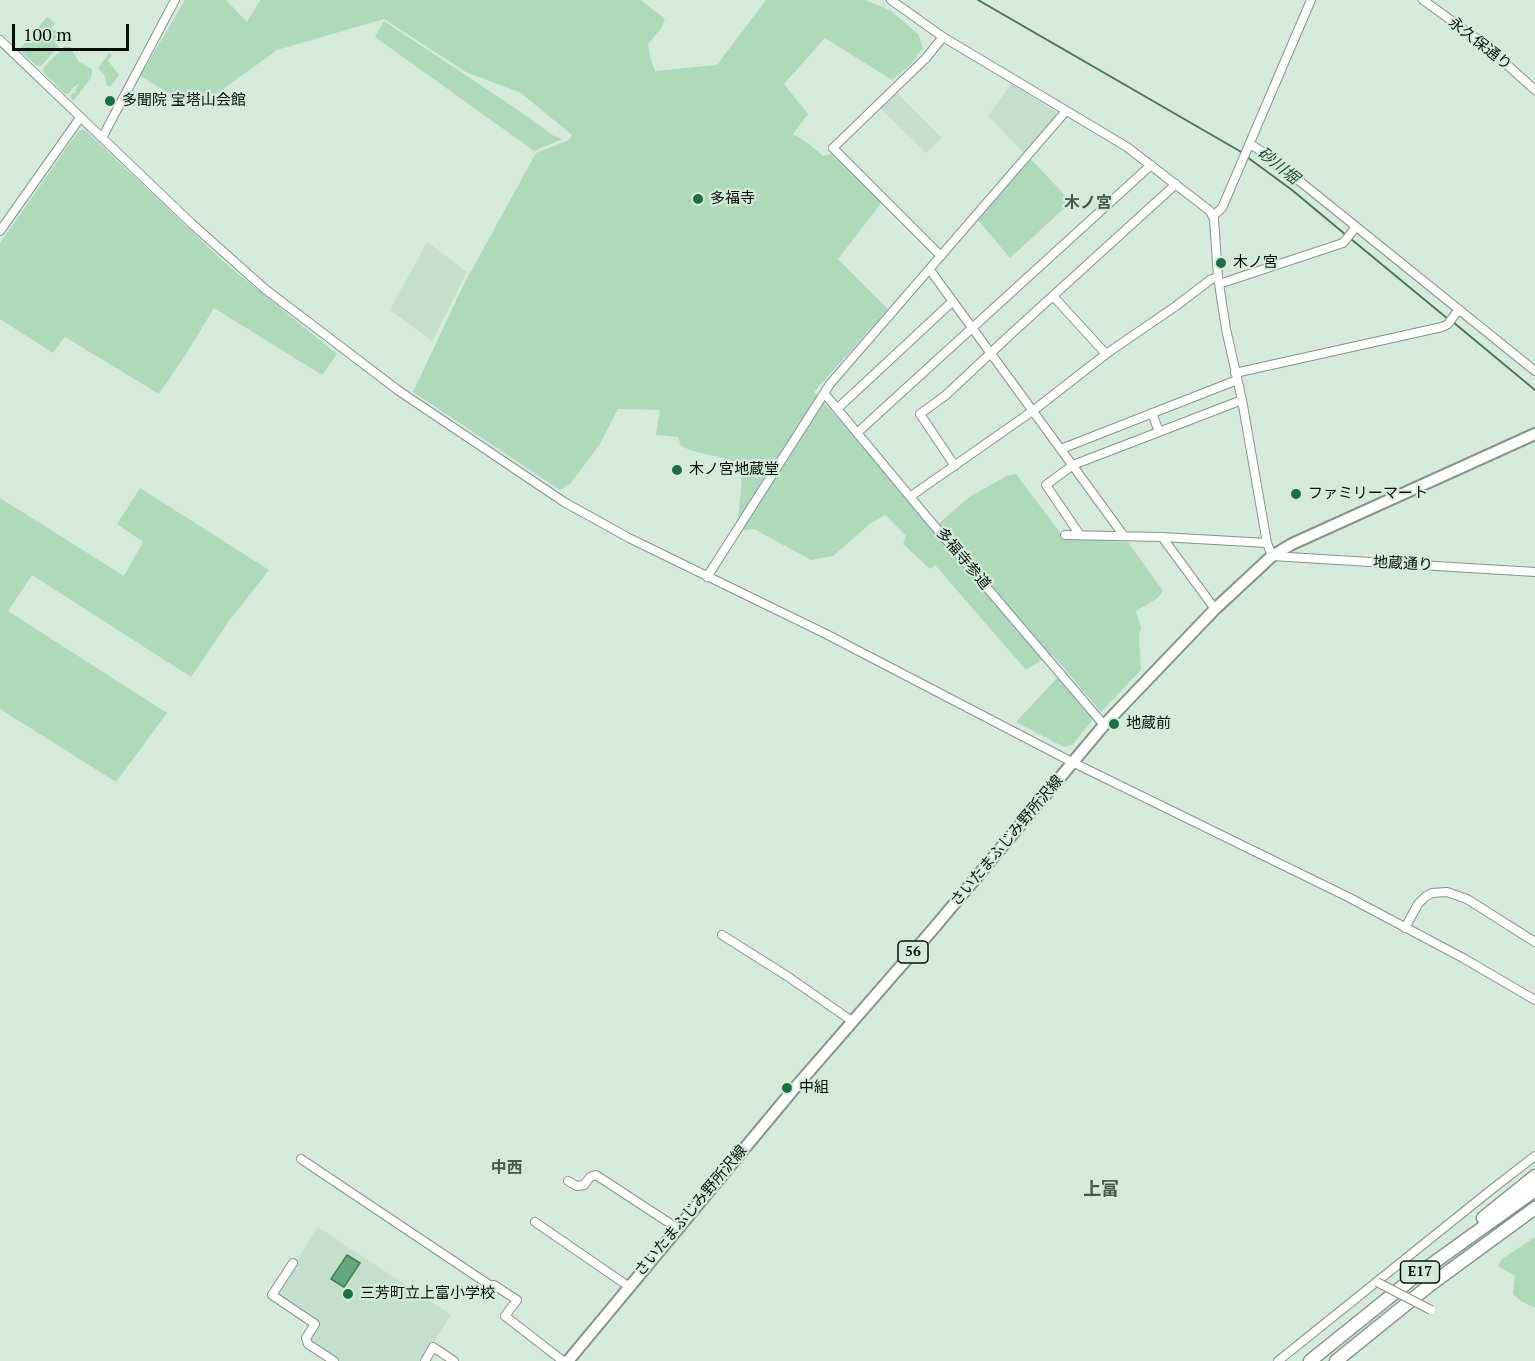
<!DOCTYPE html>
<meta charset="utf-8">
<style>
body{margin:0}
#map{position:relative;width:1535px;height:1361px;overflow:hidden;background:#d5eadb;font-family:"PT Serif",serif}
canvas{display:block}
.scale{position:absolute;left:12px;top:24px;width:117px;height:27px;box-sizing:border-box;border:3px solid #09100b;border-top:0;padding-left:8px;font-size:18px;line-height:21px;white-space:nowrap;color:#09100b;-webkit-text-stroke:4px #d5eadb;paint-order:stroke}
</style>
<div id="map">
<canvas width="1535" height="1361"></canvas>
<div class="scale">100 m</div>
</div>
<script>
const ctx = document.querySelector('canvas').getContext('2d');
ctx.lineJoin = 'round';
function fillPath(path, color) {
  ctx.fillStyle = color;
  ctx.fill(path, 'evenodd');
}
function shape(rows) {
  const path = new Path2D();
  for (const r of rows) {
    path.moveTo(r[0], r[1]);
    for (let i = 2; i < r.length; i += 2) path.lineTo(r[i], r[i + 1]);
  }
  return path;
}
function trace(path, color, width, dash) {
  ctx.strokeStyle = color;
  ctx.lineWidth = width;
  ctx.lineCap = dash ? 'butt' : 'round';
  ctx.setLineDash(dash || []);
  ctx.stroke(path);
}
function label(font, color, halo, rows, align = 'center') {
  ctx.font = font + ' "PT Serif","Noto Sans JP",serif';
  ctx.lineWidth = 4.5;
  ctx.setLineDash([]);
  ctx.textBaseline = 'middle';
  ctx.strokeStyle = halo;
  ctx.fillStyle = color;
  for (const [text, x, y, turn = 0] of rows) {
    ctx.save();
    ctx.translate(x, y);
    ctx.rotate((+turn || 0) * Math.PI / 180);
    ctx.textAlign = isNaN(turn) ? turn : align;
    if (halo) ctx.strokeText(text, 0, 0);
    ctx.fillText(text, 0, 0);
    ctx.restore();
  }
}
fillPath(shape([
 [1011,84,1056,112,1057,117,1025,154,988,116],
 [895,91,942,138,926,153,878,106],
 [427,242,467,272,432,341,390,310],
 [318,1227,451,1315,422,1361,339,1361,310,1342,309,1338,318,1322,278,1296,277,1292]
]), '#c4dfcb');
fillPath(shape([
 [185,0,226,0,247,22,260,0,641,0,665,19,660,30,648,44,650,57,655,71,717,65,766,0,865,0,890,10,918,34,923,48,910,65,892,80,825,38,784,84,808,114,793,134,808,143,823,156,831,154,882,202,838,259,888,309,814,392,875,459,932,529,971,496,1007,476,1016,474,1065,539,1128,542,1163,591,1158,598,1136,611,1141,627,1139,636,1141,670,1101,712,1052,654,1026,670,935,565,930,569,903,544,906,536,885,515,871,523,833,556,811,560,754,529,737,531,742,477,730,460,690,450,681,446,678,437,656,435,660,410,618,409,600,444,570,484,560,490,413,392,464,284,536,153,569,140,572,135,521,93,466,72,384,19,277,50,196,109,140,76],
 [47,17,55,23,52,27,52,30,56,30,58,33,59,37,55,43,59,46,41,66,37,66,19,50],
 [384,21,521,112,554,136,563,139,534,151,375,37],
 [65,46,70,47,79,62,92,69,91,78,73,101,70,96,74,92,76,93,75,90,79,84,71,89,72,90,68,94,65,94,44,73,43,68],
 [109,53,112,55,108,61,119,75,111,86,107,86,105,76,98,68],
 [79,130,85,130,225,263,337,354,322,375,214,308,188,351,159,394,65,337,53,353,0,319,0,243],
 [1031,159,1071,202,1010,258,978,220],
 [140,488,269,570,229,621,191,677,32,575,8,611,167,713,116,782,0,709,0,498,124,576,143,542,117,524],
 [1058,677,1094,718,1073,744,1064,747,1016,722],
 [1535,1237,1535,1308,1521,1301,1513,1294,1515,1276,1498,1266,1502,1259]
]), '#aedabb');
const water = shape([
 [347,1255,360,1263,344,1287,331,1279,347,1255]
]);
fillPath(water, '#63a77a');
trace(water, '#487a59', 1.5);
trace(shape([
 [978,0,1243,153],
 [1247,157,1292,190,1346,235],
 [1351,239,1448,319],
 [1453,322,1535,390]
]), '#487a59', 2);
const minor = shape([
 [891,0,943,37,1127,147,1210,211,1214,219,1218,277,1226,329,1242,400,1267,543,1272,556,1535,572],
 [1423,0,1484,44,1535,90],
 [0,40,191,223,265,289,399,391,564,502,629,538,826,634,1072,762,1350,898,1463,958,1535,1000],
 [102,138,175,0],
 [1250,144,1266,154,1535,371],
 [1213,216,1222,208,1311,0],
 [0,231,80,118],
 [941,256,833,148,926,58,943,37],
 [930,270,1124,536],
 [1219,284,1343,243,1356,227],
 [1053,296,1106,354],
 [1235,373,1442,327,1448,324,1459,309],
 [824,393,931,522,1104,725],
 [838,408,953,301],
 [1152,413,1159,432],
 [858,432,1151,165],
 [1061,449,1237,380],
 [955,466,920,414,946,395,1011,334,1176,184],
 [911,496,1034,410,1106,354,1176,306,1210,280,1218,277],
 [1065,535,1162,537,1267,543],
 [1080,535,1046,485,1073,465,1242,400],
 [1162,537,1215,609],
 [707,577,830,384,1066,111],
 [1405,928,1418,904,1425,897,1432,893,1447,892,1467,899,1535,942],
 [722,935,787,976,852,1021],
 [301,1159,491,1286,494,1285,517,1300,505,1316,563,1361],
 [568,1181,577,1186,584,1185,590,1177,596,1175,677,1228],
 [535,1222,628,1286],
 [293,1263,272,1295,315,1324,306,1338,308,1344,334,1361],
 [425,1361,433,1347,454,1361],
 [1278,1361,1491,1190,1535,1156]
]);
const major = shape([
 [568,1361,793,1090,934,928,1104,725,1215,609,1272,556,1292,544,1535,434]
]);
const highway = shape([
 [1483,1218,1535,1176],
 [1310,1361,1418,1274,1535,1190],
 [1336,1361,1430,1285,1535,1208]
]);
trace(minor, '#839688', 10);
trace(major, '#839688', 14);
trace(highway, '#839688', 15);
trace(minor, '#fff', 8);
trace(major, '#fff', 10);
trace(highway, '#fff', 12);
const minorBridge = shape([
 [1377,1282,1431,1310]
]);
trace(minorBridge, '#839688', 10, []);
trace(minorBridge, '#fff', 8);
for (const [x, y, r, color] of [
 [110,101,6,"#1d7042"],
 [698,199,6,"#1d7042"],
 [1221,263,6,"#1d7042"],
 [677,470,6,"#1d7042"],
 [1296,494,6,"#1d7042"],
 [1114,724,6,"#1d7042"],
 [787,1088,6,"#1d7042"],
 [348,1294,6,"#1d7042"]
]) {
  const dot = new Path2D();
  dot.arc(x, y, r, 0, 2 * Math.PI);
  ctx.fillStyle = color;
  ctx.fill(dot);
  trace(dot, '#d5eadb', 2);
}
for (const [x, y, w] of [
 [913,952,30],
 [1420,1272,39]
]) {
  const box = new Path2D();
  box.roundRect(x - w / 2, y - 11, w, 22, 4.5);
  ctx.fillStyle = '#d5eadb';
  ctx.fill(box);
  trace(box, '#09100b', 1.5);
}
label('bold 14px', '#09100b', null, [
 ["56",913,952],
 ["E17",1420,1272]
]);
label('15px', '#09100b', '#d5eadb', [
 ["永久保通り",1480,44,38],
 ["多福寺参道",963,559,50],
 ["地蔵通り",1403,564,3],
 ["さいたまふじみ野所沢線",1007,841,-50],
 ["さいたまふじみ野所沢線",691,1211,-50]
]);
label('15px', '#09100b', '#d5eadb', [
 ["多聞院 宝塔山会館",122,101],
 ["多福寺",710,199],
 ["木ノ宮",1233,263],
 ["木ノ宮地蔵堂",689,470],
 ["ファミリーマート",1308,494],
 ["地蔵前",1126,724],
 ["中組",799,1088],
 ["三芳町立上富小学校",360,1294]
], 'left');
label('italic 16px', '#1b4f30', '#d5eadb', [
 ["砂川堀",1278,166,39]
]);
label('bold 16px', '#47594c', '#d5eadb', [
 ["木ノ宮",1088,203],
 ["中西",507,1168]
]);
label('bold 18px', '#47594c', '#d5eadb', [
 ["上富",1101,1190]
]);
</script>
